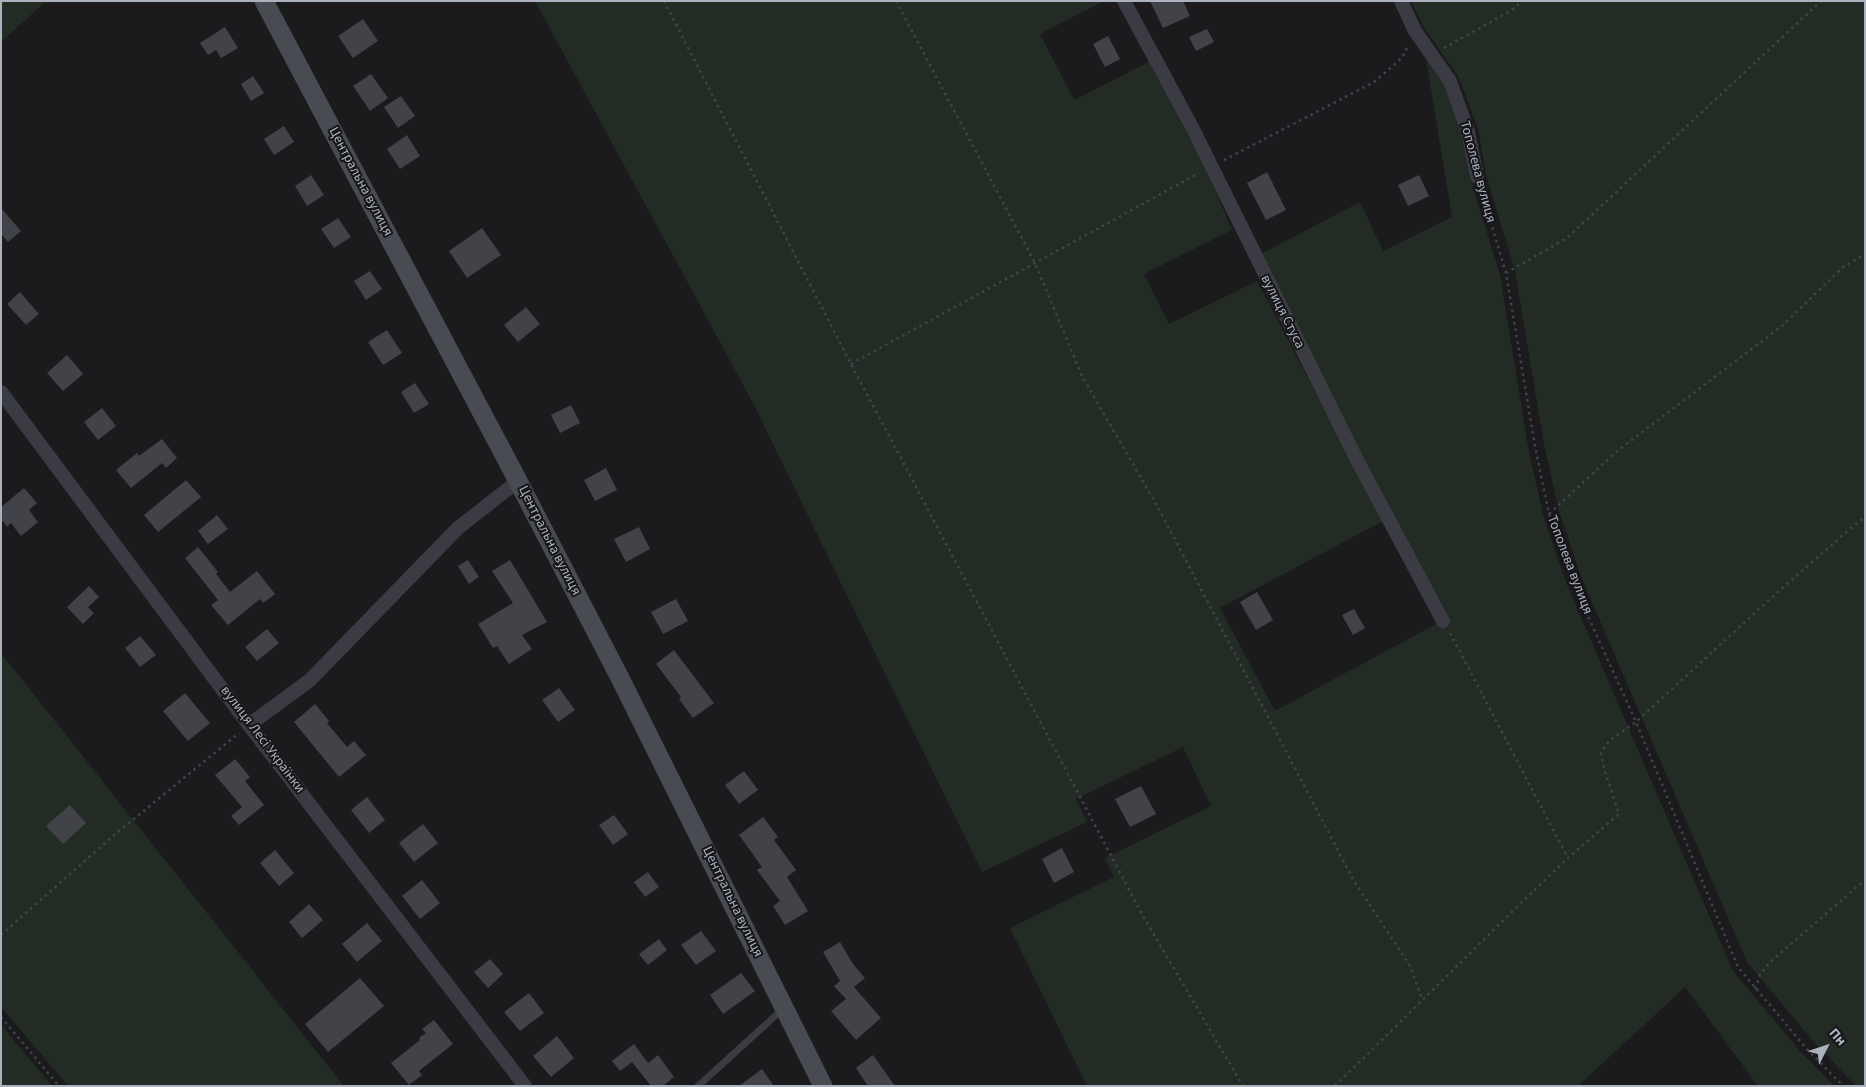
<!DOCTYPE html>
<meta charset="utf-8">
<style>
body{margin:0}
#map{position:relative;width:1866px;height:1087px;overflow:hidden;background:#1b1b1d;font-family:"Source Sans 3",sans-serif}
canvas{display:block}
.frame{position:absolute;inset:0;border:2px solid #acb1be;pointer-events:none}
.north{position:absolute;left:1801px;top:1022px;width:50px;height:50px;-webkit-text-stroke:4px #161619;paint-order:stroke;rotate:49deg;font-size:14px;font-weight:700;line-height:20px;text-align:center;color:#acb1be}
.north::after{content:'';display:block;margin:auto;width:18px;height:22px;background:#acb1be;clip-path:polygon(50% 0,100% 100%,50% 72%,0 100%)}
</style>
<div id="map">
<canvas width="1866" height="1087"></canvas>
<div class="frame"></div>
<div class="north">Пн</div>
</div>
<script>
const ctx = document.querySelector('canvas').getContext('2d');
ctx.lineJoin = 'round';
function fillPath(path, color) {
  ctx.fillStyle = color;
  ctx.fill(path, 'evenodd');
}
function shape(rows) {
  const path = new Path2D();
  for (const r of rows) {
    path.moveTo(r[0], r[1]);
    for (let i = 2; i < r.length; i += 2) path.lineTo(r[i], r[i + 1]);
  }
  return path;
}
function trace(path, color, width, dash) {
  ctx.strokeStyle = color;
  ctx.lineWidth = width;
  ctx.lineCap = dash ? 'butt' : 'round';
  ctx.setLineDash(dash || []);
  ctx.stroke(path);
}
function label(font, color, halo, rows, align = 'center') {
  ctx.font = font + ' "Source Sans 3",sans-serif';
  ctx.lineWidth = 4;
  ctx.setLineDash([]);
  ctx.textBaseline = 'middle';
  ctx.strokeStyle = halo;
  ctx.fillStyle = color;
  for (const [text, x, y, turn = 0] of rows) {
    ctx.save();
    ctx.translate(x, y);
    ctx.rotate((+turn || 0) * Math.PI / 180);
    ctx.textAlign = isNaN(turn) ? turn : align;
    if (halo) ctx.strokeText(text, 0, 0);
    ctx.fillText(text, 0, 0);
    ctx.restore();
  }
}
fillPath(shape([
 [1,1,46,1,1,42],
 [535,1,1104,1,1040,34,1074,100,1149,62,1206,169,1232,230,1144,274,1169,324,1257,281,1383,521,1220,608,1275,711,1449,617,1363,457,1261,254,1360,202,1383,251,1452,217,1426,59,1444,84,1462,133,1470,178,1500,275,1528,447,1543,515,1567,585,1733,971,1800,1051,1834,1086,1758,1086,1685,987,1578,1086,1087,1086,1010,928,1114,877,1105,858,1211,806,1183,747,1076,799,1087,822,982,872,753,403],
 [1411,1,1865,1,1865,1086,1856,1086,1812,1040,1747,962,1582,579,1559,511,1544,444,1515,271,1486,175,1478,129,1458,76,1423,26],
 [1,653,344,1086,68,1086,1,1007],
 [1,1025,52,1086,1,1086]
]), '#222c24');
fillPath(shape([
 [1150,1,1183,1,1190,16,1163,28],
 [363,19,378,41,353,58,338,36],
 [225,27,238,48,221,58,216,50,208,55,200,43],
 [1207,29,1214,42,1196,51,1189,37],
 [1108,36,1120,59,1105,67,1093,44],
 [371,74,388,98,370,111,353,86],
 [253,76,264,93,251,101,241,84],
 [401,96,415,116,398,128,384,107],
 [284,126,294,142,274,155,264,139],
 [407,135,420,156,400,169,387,149],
 [1267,172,1286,210,1266,220,1247,183],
 [311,175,324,195,307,206,295,186],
 [1419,175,1429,196,1408,206,1398,185],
 [1,208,21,231,8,242,1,234],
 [338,218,351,237,334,248,321,229],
 [482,228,501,255,467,278,449,251],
 [370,271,382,289,366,300,354,281],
 [20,292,39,314,26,325,7,304],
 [526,307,540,324,518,342,504,325],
 [387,330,402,353,383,365,368,342],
 [67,355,83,374,63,391,47,373],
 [415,383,429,404,414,413,401,392],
 [571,405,580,423,560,433,551,415],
 [102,408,116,426,98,440,84,422],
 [162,439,177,458,166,468,162,463,131,488,116,470,137,453,139,456],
 [606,468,617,490,595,501,584,480],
 [186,480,201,497,158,532,144,515],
 [24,488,37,503,29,510,38,522,21,536,11,523,7,527,1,519,1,507],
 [217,515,228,529,208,544,198,531],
 [639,527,650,549,626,562,614,539],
 [198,547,218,572,216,574,230,592,257,571,275,594,263,603,260,599,228,625,211,605,218,600,185,558],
 [468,560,479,577,469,584,458,566],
 [510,560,547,622,522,635,532,649,509,664,497,646,493,648,478,624,513,603,492,571],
 [89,586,99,597,88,607,94,613,83,624,67,607],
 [1257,592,1273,620,1256,630,1240,602],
 [676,599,688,621,663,634,651,612],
 [1354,609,1365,628,1353,635,1342,615],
 [267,629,279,643,257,661,245,647],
 [140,636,156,655,140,667,125,648],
 [674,650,714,703,693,718,679,699,681,697,656,664],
 [559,688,575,710,558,722,542,700],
 [185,693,210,723,188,741,163,711],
 [315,704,329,721,327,723,347,747,354,741,366,755,339,777,294,722],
 [235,759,250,777,245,781,264,805,239,825,231,816,242,807,215,775],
 [744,771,758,790,739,804,725,785],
 [1141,786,1156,814,1130,827,1115,799],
 [367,797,385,820,369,833,351,810],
 [70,805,86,823,63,844,46,826],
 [614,815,628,834,613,845,599,825],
 [763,817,778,837,774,840,796,870,787,877,808,911,785,925,773,906,780,901,757,870,762,867,739,835],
 [423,824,438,843,414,862,399,843],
 [1062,848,1074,872,1054,883,1042,859],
 [275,850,294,873,279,886,260,863],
 [648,872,659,887,645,897,634,882],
 [422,880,440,903,420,919,402,896],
 [309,904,323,920,302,938,289,922],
 [367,923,382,941,357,962,342,944],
 [701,931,716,951,696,965,681,945],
 [659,939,667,950,648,965,639,954],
 [840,942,853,964,865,978,854,987,881,1018,856,1040,831,1011,846,999,834,986,840,981,823,952],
 [490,959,503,974,488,988,474,972],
 [741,973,755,991,723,1014,710,995],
 [360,978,384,1006,328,1052,305,1024],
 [529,993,544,1013,520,1031,504,1012],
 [434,1020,453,1044,419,1071,422,1075,409,1085,391,1063,420,1040,419,1038,426,1033,422,1029],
 [557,1036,574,1058,551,1077,533,1056],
 [634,1044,648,1063,658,1055,674,1077,663,1086,651,1086,632,1062,620,1071,612,1061],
 [873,1055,895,1086,868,1086,856,1068],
 [762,1069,774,1086,739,1086]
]), '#424348');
trace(shape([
 [664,1,851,364,1143,916,1243,1086],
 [896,1,1035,263,1082,376,1160,511,1354,881,1410,966,1422,999],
 [1444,48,1512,10,1522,1],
 [1224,160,1374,82,1402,58,1408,46],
 [1481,190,1506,273,1535,446,1549,514,1573,583,1636,722,1738,967,1805,1047,1843,1086],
 [1506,273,1567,238,1821,1],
 [851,364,1199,173],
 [1549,514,1616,452,1782,326,1843,267,1865,254],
 [1450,633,1568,858],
 [1,935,113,836,239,733],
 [1755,989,1760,975,1770,962,1865,880],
 [1,1017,59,1086],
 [1335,1086,1520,904,1568,858,1619,814,1605,772,1601,753,1609,741,1636,722,1770,599,1851,528,1865,517]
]), '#41434a', 2.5, [2.5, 4]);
trace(shape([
 [698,1086,784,1008]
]), '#3b3c43', 7);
trace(shape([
 [1124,1,1193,129,1357,460,1443,621],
 [1401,1,1415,31,1450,81,1468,131,1477,177],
 [1,392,249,725,525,1086],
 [249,725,310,680,458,528,518,481]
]), '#3b3c43', 14);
trace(shape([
 [264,1,518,481,621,680,823,1086]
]), '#494b53', 19);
label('14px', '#acb1be', '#161619', [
 ["Тополева вулиця",1477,172,75],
 ["Центральна вулиця",360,182,62],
 ["вулиця Стуса",1282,312,63],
 ["Центральна вулиця",549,541,63],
 ["Тополева вулиця",1569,565,69],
 ["вулиця Лесі Українки",262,740,53],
 ["Центральна вулиця",732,902,64]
]);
</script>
